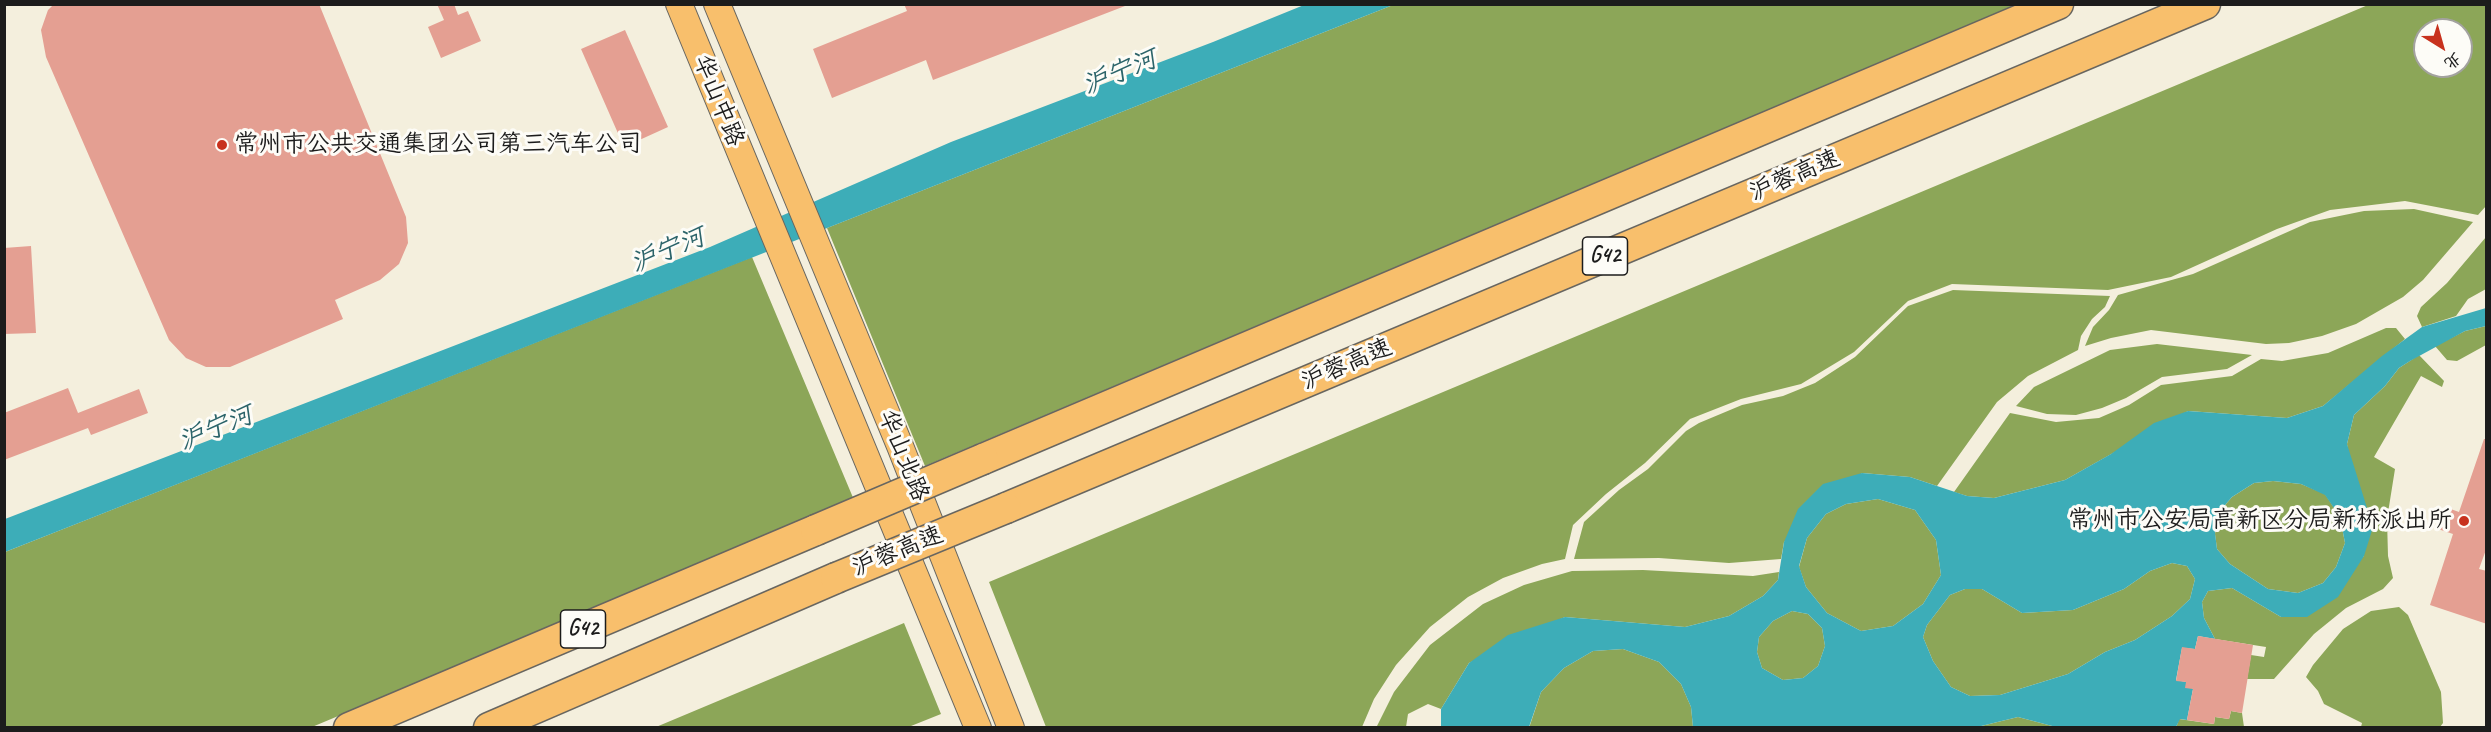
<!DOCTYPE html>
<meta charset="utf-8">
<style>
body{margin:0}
#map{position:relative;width:2491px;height:732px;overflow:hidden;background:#f4efdd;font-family:Caveat,"LXGW WenKai TC",sans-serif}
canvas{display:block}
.frame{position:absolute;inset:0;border:6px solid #1c1c1c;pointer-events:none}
.north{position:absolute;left:2413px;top:18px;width:60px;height:60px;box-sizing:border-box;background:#fdfcf7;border:2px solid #a3a29f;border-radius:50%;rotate:143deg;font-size:16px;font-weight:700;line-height:24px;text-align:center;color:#1c1c1c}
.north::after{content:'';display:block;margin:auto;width:21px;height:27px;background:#c8321e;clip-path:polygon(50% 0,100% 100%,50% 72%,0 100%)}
</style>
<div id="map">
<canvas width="2491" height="732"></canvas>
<div class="frame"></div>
<div class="north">北</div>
</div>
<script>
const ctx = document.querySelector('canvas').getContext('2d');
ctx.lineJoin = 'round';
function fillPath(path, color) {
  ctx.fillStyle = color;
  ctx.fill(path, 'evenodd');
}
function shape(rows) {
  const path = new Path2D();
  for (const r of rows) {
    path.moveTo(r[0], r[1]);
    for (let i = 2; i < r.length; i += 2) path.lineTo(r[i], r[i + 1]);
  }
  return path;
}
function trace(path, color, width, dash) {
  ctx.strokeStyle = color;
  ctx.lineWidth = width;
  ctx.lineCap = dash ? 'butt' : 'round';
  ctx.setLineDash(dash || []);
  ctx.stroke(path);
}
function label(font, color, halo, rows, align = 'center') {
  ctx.font = font + ' Caveat,"LXGW WenKai TC",sans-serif';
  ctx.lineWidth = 6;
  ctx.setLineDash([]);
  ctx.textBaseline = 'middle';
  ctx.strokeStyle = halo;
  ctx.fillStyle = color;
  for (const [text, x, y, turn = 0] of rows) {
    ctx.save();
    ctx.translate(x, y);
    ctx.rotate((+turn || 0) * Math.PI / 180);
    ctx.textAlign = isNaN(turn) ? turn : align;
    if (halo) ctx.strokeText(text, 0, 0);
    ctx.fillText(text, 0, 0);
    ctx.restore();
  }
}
fillPath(shape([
 [1393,5,2016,5,925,466,827,228],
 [2368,5,2486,5,2486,206,2478,215,2405,201,2330,210,2277,229,2171,277,2108,290,1952,284,1908,301,1854,352,1801,384,1741,399,1690,419,1645,463,1606,494,1573,525,1565,559,1542,564,1503,578,1468,597,1430,627,1396,665,1374,699,1362,727,1046,727,989,582],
 [2425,30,2461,30,2461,66,2425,66],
 [2414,209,2473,222,2423,280,2403,297,2356,324,2322,336,2289,343,2266,344,2151,330,2111,338,2085,346,2093,327,2109,310,2118,295,2193,274,2310,222,2364,211],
 [2486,237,2486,289,2468,299,2456,316,2422,327,2417,316,2421,307,2447,283],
 [752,257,854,500,312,727,5,728,5,552],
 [1953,290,2110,296,2105,307,2092,319,2081,336,2078,350,2028,376,1997,402,1937,486,1910,477,1862,473,1784,542,1781,559,1729,563,1659,558,1574,559,1584,522,1619,490,1648,469,1686,431,1699,423,1742,405,1783,396,1815,383,1855,357,1908,306],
 [2486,326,2486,345,2457,361,2447,360,2435,346,2465,331],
 [2386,328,2396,328,2405,339,2323,406,2287,418,2188,411,2065,480,1994,498,1967,496,1954,492,2010,413,2056,422,2099,418,2129,405,2161,385,2232,376,2261,359,2282,361,2328,353],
 [2157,344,2252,355,2227,369,2162,377,2126,398,2102,408,2076,415,2047,414,2016,406,2034,387,2110,350],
 [2419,355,2444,381,2442,387,2421,376,2374,457,2395,469,2387,519,2388,556,2393,578,2383,589,2346,608,2314,634,2274,679,2247,679,2251,655,2264,657,2266,647,2215,639,2204,618,2202,602,2208,591,2232,588,2281,617,2364,556,2347,444,2354,415,2385,386,2399,368],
 [2273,481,2301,484,2325,494,2340,517,2345,543,2336,567,2323,583,2298,593,2268,589,2230,564,2217,549,2215,534,2219,512,2232,497,2254,483],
 [1878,499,1915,510,1936,540,1941,575,1923,604,1893,626,1861,631,1827,613,1806,587,1799,567,1807,538,1826,514,1846,504],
 [2172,563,2187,566,2195,579,2190,599,2172,616,2135,640,2105,652,2068,674,2000,695,1970,696,1951,687,1933,661,1923,637,1927,625,1950,595,1965,589,1982,589,2022,613,2073,610,2124,589,2150,571],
 [1643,570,1753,576,1779,572,1778,580,1763,596,1729,616,1685,627,1565,617,1469,663,1441,709,1428,704,1408,714,1406,727,1376,728,1394,692,1430,645,1483,604,1524,585,1572,571],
 [2399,607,2408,615,2441,692,2443,723,2440,727,2361,727,2362,723,2324,704,2318,691,2306,677,2313,665,2343,629,2371,611],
 [1792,611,1808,614,1822,628,1825,646,1818,666,1803,678,1783,680,1762,668,1757,652,1759,637,1773,621],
 [904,623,941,714,906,728,656,727],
 [1623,649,1659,662,1681,684,1691,707,1693,727,1529,728,1541,692,1564,668,1593,651],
 [2231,711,2242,713,2244,727,2176,728,2179,719,2214,724,2215,717,2229,719],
 [2018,717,2056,727,1973,728]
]), '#8ca658');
fillPath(shape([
 [1304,5,1393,5,5,552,5,519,710,247,951,142,1213,42],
 [2486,308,2486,326,2465,331,2410,361,2399,368,2385,386,2354,415,2347,444,2373,527,2364,556,2338,597,2307,617,2281,617,2232,588,2208,591,2202,602,2204,618,2215,639,2198,636,2195,649,2182,648,2176,680,2186,682,2193,689,2187,720,2180,719,2176,727,2056,727,2018,717,1973,728,1693,727,1691,707,1681,684,1659,662,1623,649,1593,651,1564,668,1541,692,1529,727,1441,728,1441,709,1469,663,1508,635,1565,617,1685,627,1729,616,1763,596,1778,580,1784,542,1798,509,1823,484,1862,473,1910,477,1967,496,1994,498,2065,480,2111,454,2154,423,2188,411,2287,418,2323,406,2382,356,2422,327],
 [2273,481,2301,484,2325,495,2340,517,2345,543,2336,567,2323,583,2298,593,2268,589,2230,564,2217,549,2215,533,2219,512,2232,497,2254,483],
 [1878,499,1915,510,1936,540,1941,575,1923,604,1893,626,1861,631,1827,613,1806,587,1799,566,1807,538,1826,514,1846,504],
 [2172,563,2187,566,2195,579,2190,599,2172,616,2135,640,2105,652,2068,674,2000,695,1970,696,1951,687,1933,661,1923,637,1927,625,1950,595,1965,589,1982,589,2022,613,2073,610,2124,589,2150,571],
 [1792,611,1808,614,1822,628,1825,646,1818,666,1803,678,1783,680,1762,668,1757,652,1759,637,1773,621]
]), '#3dadb8');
fillPath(shape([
 [54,4,319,4,406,217,408,243,399,264,380,280,335,300,343,319,230,367,206,367,186,358,169,340,46,57,41,30,48,10],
 [437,4,454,4,458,15,468,11,481,41,441,58,428,27,444,20],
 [904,4,1124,4,1125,6,933,80,926,60,832,98,813,49,907,11],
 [625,30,668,127,624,147,581,49],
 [31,246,36,333,4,334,4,248],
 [68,388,78,413,139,389,148,413,91,435,88,428,4,460,4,413],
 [2484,439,2487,439,2487,547,2479,569,2487,571,2487,624,2430,605,2453,534,2438,529,2445,507,2459,512],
 [2198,636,2253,645,2242,713,2231,711,2229,719,2215,717,2214,724,2187,720,2193,689,2185,688,2186,682,2176,681,2182,647,2195,649]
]), '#e49f92');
const major = shape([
 [679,4,978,728],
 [717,4,900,446,1011,728]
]);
const highway = shape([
 [983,459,2058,4],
 [1006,508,2205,4],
 [349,728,816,530],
 [489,728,836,578]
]);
trace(major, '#686660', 28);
trace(highway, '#686660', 33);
trace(major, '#f8bf6c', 26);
trace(highway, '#f8bf6c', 30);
const highwayBridge = shape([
 [816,530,983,459],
 [836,578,1006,508]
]);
trace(highwayBridge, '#686660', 33, []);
trace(highwayBridge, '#f8bf6c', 30);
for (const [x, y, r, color] of [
 [222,145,6,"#c8321e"],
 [2464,521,6,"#c8321e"]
]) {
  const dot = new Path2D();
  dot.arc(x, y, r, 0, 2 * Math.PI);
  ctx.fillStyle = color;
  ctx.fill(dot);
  trace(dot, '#fdfcf7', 2);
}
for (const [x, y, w] of [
 [1605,256,45],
 [583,629,45]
]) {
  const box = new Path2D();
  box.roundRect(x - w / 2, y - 19, w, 38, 4.5);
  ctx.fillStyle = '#fdfcf7';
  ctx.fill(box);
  trace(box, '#1c1c1c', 1.5);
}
label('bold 22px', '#1c1c1c', null, [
 ["G42",1605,256],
 ["G42",583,629]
]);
label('24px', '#1c1c1c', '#fdfcf7', [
 ["华山中路",718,101,68],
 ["沪蓉高速",1795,176,-23],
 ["沪蓉高速",1347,365,-23],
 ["华山北路",903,456,68],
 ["沪蓉高速",898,552,-22]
]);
label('24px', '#1c1c1c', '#fdfcf7', [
 ["常州市公共交通集团公司第三汽车公司",234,145],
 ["常州市公安局高新区分局新桥派出所",2452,521,"right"]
], 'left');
label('italic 26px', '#2c646a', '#fdfcf7', [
 ["沪宁河",1120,73,-22],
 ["沪宁河",668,251,-22],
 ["沪宁河",216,429,-22]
]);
</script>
